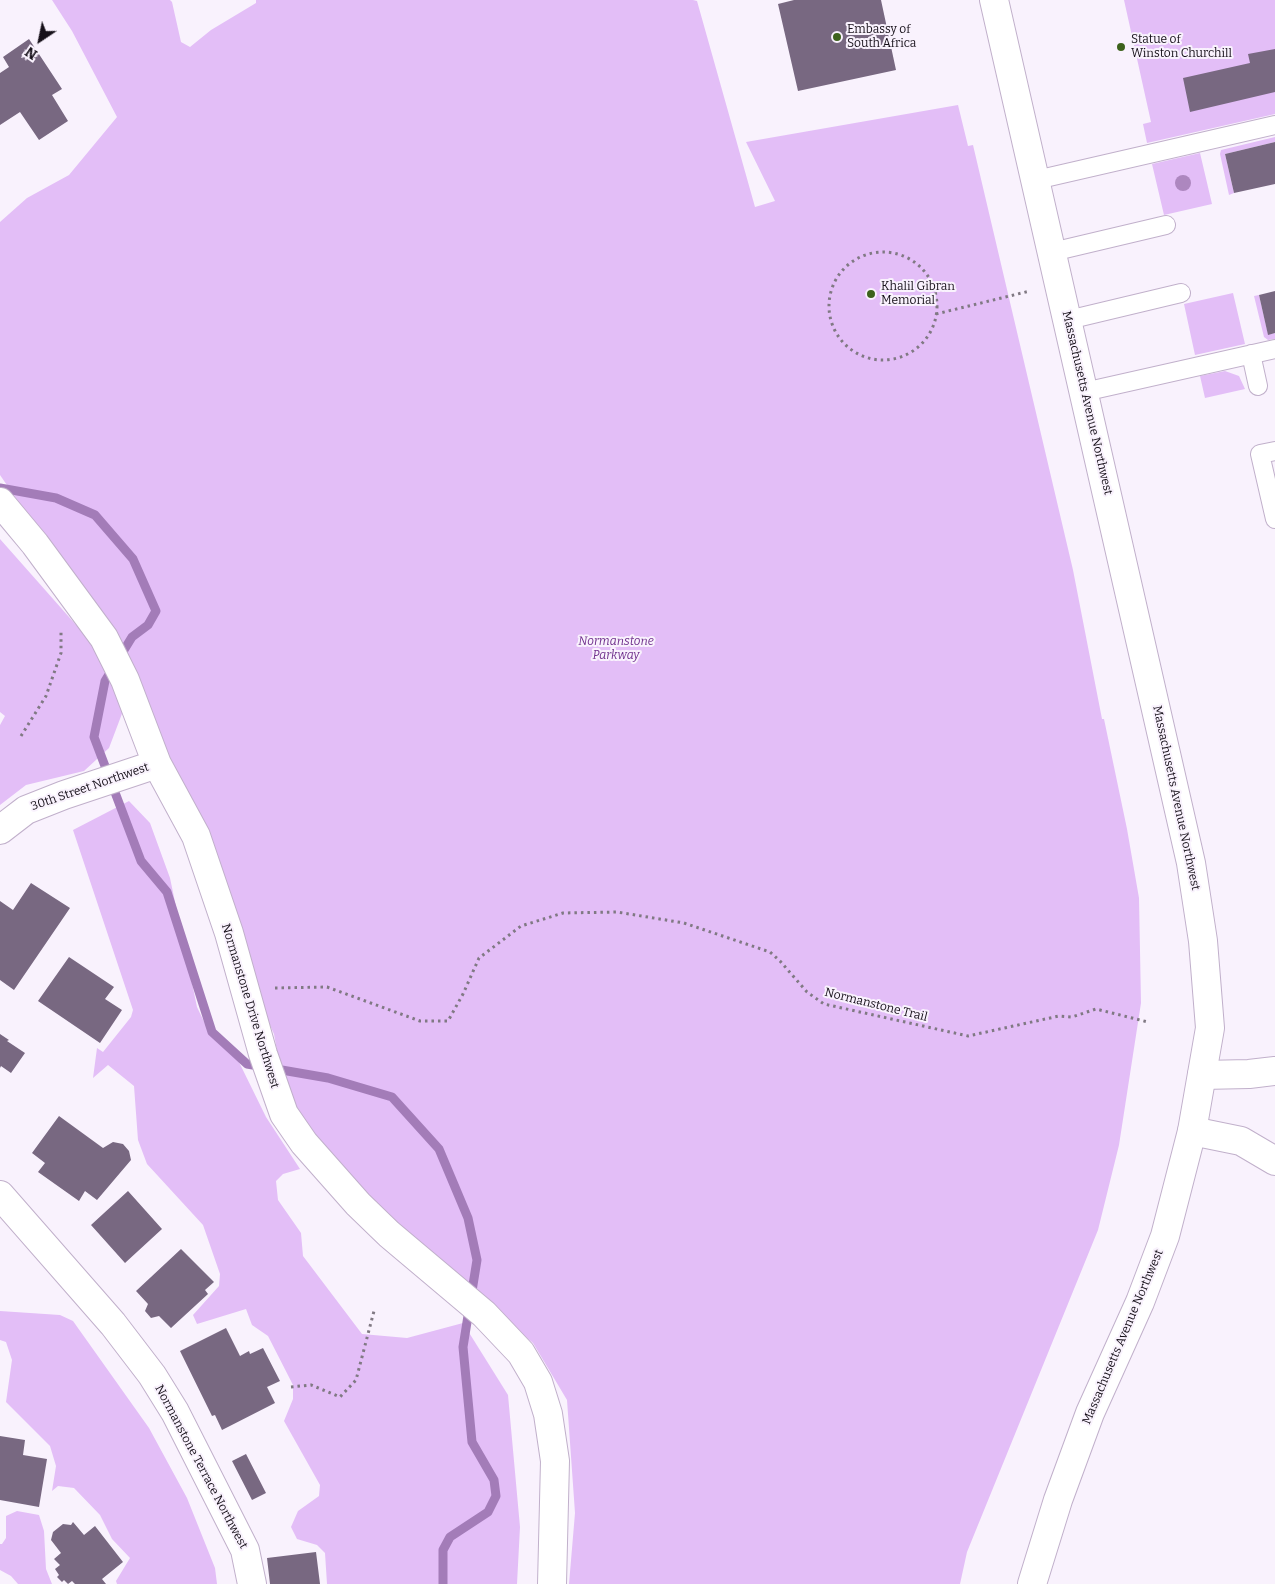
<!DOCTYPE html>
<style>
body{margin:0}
#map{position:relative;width:1275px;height:1584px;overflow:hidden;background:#f9f2fd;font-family:Bitter,serif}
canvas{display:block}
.north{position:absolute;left:15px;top:15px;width:50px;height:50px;-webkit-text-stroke:4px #f9f2fd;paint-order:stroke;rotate:214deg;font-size:14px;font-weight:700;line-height:20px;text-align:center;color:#161019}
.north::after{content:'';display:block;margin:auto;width:18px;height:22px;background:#161019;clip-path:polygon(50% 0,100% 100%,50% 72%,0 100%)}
</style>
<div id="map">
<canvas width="1275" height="1584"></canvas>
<div class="north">N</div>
</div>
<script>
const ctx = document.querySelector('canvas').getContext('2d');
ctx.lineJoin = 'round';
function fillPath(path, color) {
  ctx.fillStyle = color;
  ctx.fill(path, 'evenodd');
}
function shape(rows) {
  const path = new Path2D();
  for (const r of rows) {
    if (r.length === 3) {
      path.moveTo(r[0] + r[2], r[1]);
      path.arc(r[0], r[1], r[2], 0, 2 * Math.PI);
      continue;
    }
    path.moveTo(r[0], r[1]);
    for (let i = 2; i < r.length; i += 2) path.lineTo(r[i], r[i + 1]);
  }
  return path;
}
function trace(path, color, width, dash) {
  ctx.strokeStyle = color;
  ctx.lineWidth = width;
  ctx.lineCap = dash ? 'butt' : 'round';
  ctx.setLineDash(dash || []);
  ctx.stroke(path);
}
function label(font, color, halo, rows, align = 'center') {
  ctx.font = font + ' Bitter,serif';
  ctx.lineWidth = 4;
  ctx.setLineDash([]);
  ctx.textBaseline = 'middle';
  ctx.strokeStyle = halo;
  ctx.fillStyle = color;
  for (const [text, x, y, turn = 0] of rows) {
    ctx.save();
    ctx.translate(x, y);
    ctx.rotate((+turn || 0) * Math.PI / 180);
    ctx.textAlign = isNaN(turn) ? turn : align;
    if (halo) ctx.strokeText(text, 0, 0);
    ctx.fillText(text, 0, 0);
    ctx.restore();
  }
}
fillPath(shape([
 [52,0,170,0,172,2,181,42,190,47,211,30,256,3,256,0,693,0,697,1,755,207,775,201,746,142,958,105,968,146,973,145,1073,570,1102,719,1104,719,1127,829,1139,898,1141,1003,1119,1145,1098,1230,967,1552,960,1584,569,1584,575,1513,567,1400,533,1343,365,1200,286,1102,274,1034,215,906,181,809,37,529,0,475,0,222,27,198,69,175,117,117,72,31],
 [1124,0,1275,0,1275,114,1147,143,1143,124,1151,122],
 [1275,137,1275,142,1225,154,1234,193,1229,195,1220,154,1221,150],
 [1200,153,1212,204,1164,215,1152,164],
 [1233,293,1245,344,1195,355,1184,304],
 [1259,295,1268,334,1275,333,1275,339,1268,340,1264,337,1254,296],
 [1225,371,1239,376,1245,389,1205,398,1200,376],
 [0,539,100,652,123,711,109,748,84,771,26,785,0,805,0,725,5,716,0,712],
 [129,801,150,823,170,878,197,1007,210,1034,237,1058,266,1117,300,1169,283,1174,276,1181,278,1200,301,1233,303,1256,362,1334,407,1338,463,1323,508,1395,520,1527,517,1584,327,1584,325,1553,317,1545,297,1539,291,1527,298,1511,319,1496,320,1485,284,1421,293,1399,293,1385,268,1336,252,1325,246,1309,197,1324,193,1315,219,1286,220,1274,203,1225,147,1164,138,1140,134,1086,108,1065,93,1078,97,1048,103,1052,131,1017,133,1010,73,830],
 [0,1311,60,1315,73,1321,149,1428,187,1498,215,1568,217,1584,117,1584,116,1581,130,1558,112,1539,100,1515,74,1488,58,1486,52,1491,56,1466,50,1446,6,1402,12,1360,6,1342,0,1340],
 [17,1511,39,1515,44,1531,46,1569,52,1584,18,1584,11,1576,0,1570,0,1544,2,1544,6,1538,6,1516]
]), '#e3bef7');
trace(shape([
 [0,488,56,498,95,515,133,559,156,611,148,625,132,637,105,681,94,737,141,861,167,892,212,1032,247,1064,328,1078,392,1097,439,1149,468,1218,477,1260,463,1347,472,1442,494,1480,496,1496,488,1512,450,1537,443,1550,443,1584]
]), '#a37cb8', 9);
fillPath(shape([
 [794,0,881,0,896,70,798,91,778,4],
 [29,39,62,89,52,95,68,121,39,140,20,112,0,125,0,73,9,67,3,57],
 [1275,49,1275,92,1190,112,1183,78,1250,63,1248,54],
 [1275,142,1275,184,1234,193,1225,154],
 [1275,291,1275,333,1268,335,1259,295],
 [31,883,70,908,14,990,0,980,0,901,13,910],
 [69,957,114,987,105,999,122,1010,100,1043,38,1001],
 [0,1034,9,1040,7,1041,25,1053,11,1073,1,1066,0,1068],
 [59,1116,103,1148,113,1142,123,1144,129,1151,131,1160,97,1200,85,1191,79,1201,38,1172,45,1163,32,1153],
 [128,1191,162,1229,125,1263,91,1225],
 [181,1249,214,1282,205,1290,208,1294,171,1328,159,1316,151,1318,145,1311,148,1304,136,1291],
 [226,1328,240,1356,249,1351,250,1354,263,1348,280,1381,267,1387,275,1403,222,1430,215,1415,212,1416,180,1351],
 [0,1436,25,1440,23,1455,47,1459,39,1507,0,1500],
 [246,1454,266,1493,252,1500,232,1461],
 [73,1522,84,1535,95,1526,123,1562,102,1579,106,1584,75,1584,72,1581,68,1584,64,1580,62,1582,57,1577,59,1575,55,1569,60,1565,54,1559,61,1553,51,1540,53,1532,63,1524,71,1525],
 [316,1552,320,1584,270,1584,267,1558]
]), '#786881');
const service = shape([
 [1036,180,1275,125],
 [1052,252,1166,225],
 [1068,320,1181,293],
 [1251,354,1258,386],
 [1084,392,1275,349],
 [1275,451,1260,454,1275,519]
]);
const minor = shape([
 [0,502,35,544,104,638,125,680,157,764,196,836,229,933,263,1054,284,1114,304,1143,358,1204,389,1234,484,1314,521,1353,538,1382,548,1414,555,1461,552,1584],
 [0,830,26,810,64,795,157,764],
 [1202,1075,1249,1074,1275,1071],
 [1192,1131,1241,1141,1275,1161],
 [0,1195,113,1324,152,1375,175,1412,245,1550,252,1584]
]);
const primary = shape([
 [994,0,1191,863,1203,941,1210,1028,1192,1131,1165,1236,1140,1302,1090,1413,1058,1500,1032,1584]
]);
trace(service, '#c1b0cb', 20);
trace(minor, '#c1b0cb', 30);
trace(primary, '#c1b0cb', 30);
trace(shape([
 [883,306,54],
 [936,314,1030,291],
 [21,736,46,696,61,653,61,632],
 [275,988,327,987,420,1021,448,1021,463,994,479,958,521,926,563,913,617,912,684,923,770,952,780,961,807,992,824,1004,968,1036,1059,1016,1072,1017,1096,1009,1148,1022],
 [291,1387,311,1385,340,1397,356,1380,374,1311]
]), '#807983', 3, [2.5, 4]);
trace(service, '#fff', 18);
trace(minor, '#fff', 28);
trace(primary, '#fff', 28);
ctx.fillStyle = '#ad87bf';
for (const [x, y] of [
 [1183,183]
]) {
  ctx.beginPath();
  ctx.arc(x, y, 8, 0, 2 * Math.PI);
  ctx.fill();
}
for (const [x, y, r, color] of [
 [837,37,5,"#3d621c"],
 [1121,47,5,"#3d621c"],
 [871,294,5,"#3d621c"]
]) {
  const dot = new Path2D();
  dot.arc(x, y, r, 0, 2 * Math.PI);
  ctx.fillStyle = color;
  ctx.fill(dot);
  trace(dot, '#f9f2fd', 2);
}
label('12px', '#161019', '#f9f2fd', [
 ["Embassy of",847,30],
 ["South Africa",847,44],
 ["Statue of",1131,40],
 ["Winston Churchill",1131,54],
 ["Khalil Gibran",881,287],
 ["Memorial",881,301]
], 'left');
label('12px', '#161019', '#f9f2fd', [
 ["Massachusetts Avenue Northwest",1087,403,77],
 ["30th Street Northwest",90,787,-19],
 ["Massachusetts Avenue Northwest",1176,798,78],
 ["Normanstone Trail",876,1005,14],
 ["Normanstone Drive Northwest",250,1006,73],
 ["Massachusetts Avenue Northwest",1123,1337,-67],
 ["Normanstone Terrace Northwest",201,1467,62]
]);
label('italic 12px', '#6f2f8c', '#f9f2fd', [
 ["Normanstone",616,642],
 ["Parkway",616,656]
]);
</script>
